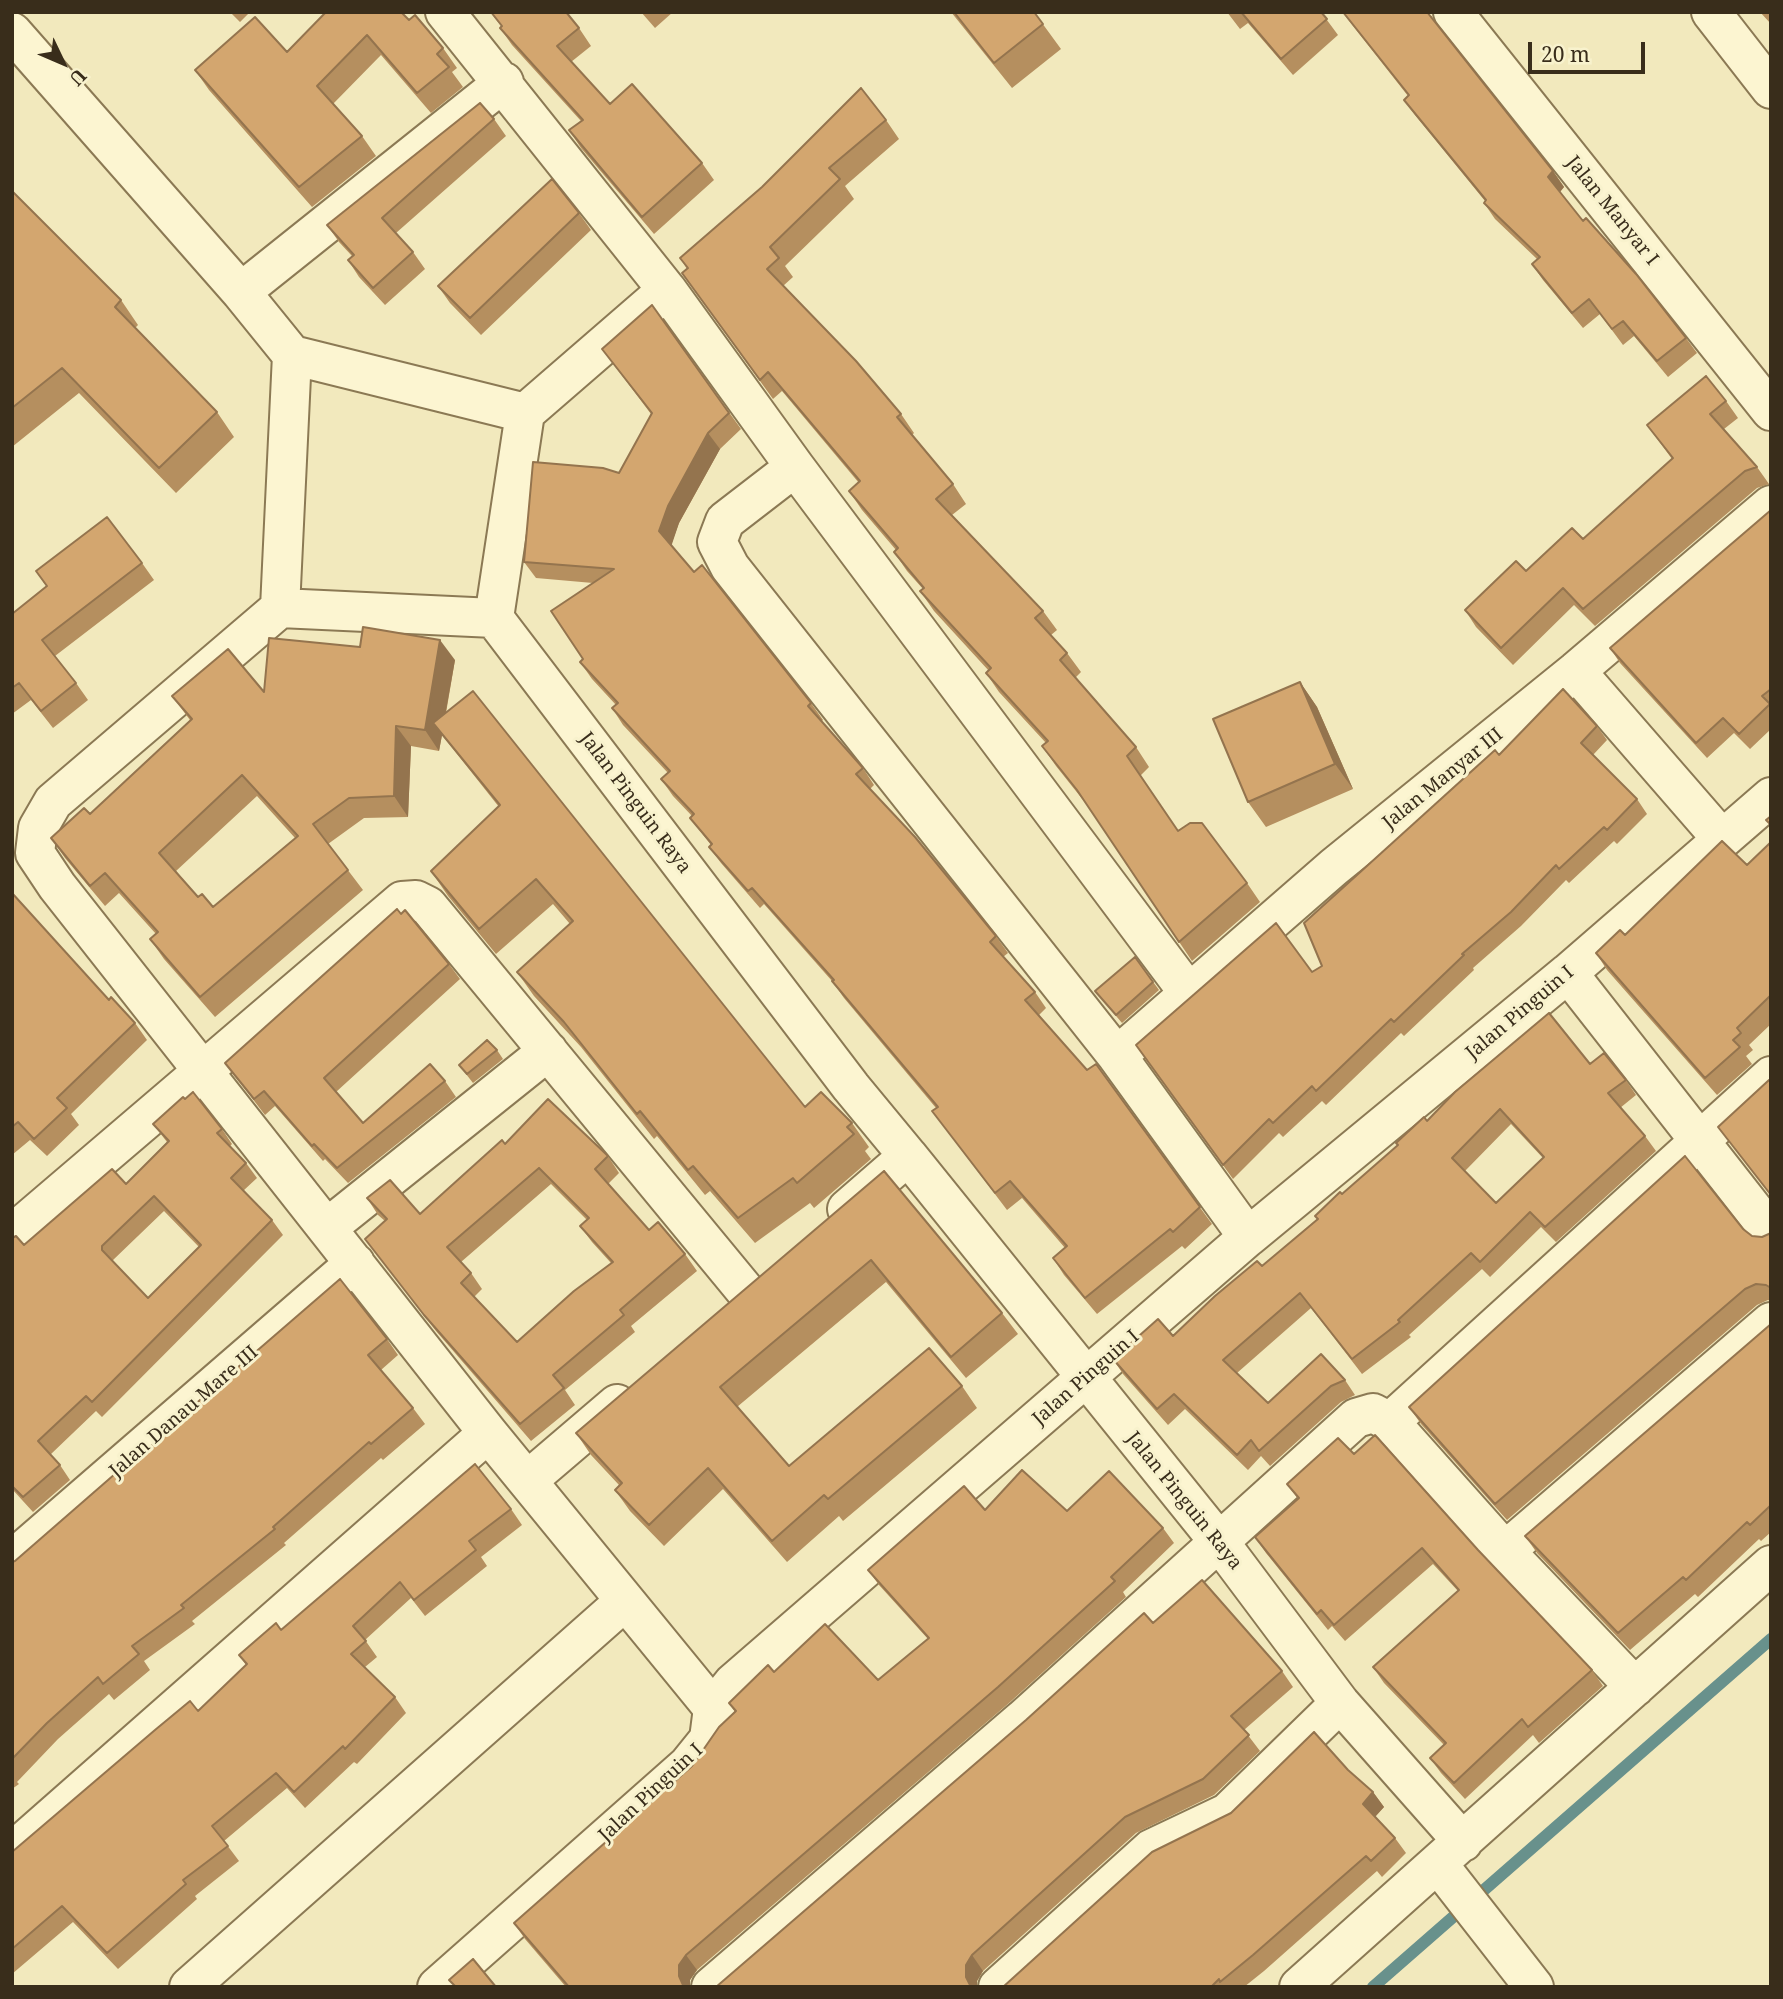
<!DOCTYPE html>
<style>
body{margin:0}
#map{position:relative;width:1783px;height:1999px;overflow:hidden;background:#f2e9bd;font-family:"Noto Serif",serif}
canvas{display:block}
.frame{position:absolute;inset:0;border:14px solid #392d1b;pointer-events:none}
.north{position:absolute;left:28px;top:28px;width:70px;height:70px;-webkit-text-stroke:5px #f8f2cd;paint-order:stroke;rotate:134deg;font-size:19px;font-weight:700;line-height:28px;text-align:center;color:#392d1b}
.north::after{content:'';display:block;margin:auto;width:24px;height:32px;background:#392d1b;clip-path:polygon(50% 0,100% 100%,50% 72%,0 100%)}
.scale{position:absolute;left:1528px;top:42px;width:117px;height:32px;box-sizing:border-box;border:4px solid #392d1b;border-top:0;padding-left:9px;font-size:21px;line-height:24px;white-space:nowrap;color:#392d1b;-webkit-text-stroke:5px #f8f2cd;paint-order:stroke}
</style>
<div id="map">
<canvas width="1783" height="1999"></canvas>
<div class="frame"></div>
<div class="north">U</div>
<div class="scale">20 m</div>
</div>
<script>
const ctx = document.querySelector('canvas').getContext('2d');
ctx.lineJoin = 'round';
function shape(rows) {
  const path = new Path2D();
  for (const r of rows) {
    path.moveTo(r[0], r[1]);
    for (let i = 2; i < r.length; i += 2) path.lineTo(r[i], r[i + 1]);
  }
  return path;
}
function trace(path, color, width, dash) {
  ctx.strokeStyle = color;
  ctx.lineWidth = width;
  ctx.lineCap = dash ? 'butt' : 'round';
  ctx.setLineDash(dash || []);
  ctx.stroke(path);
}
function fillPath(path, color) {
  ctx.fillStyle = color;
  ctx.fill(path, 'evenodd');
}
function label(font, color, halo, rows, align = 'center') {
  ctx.font = font + ' "Noto Serif",serif';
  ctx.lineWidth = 6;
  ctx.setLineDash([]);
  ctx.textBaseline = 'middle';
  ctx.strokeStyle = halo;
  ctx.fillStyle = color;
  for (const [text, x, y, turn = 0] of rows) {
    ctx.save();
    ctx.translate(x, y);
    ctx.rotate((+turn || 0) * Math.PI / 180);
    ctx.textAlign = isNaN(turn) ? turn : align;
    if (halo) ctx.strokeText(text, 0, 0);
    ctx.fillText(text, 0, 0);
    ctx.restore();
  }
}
trace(shape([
 [1373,1987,1771,1639]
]), '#68918c', 12);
const minor = shape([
 [445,12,667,290,795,467,1188,992],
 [1453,12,1771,411],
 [1711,12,1771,89],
 [12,32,241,292,292,355,525,413,667,290],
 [241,292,504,82],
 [292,355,280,608,53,802,38,828,35,853,57,886,488,1433,713,1708],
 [795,467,725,521,717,542,730,567,1117,1056,1248,1237],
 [280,608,494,618,851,1087,908,1156,847,1209],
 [494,618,525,413],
 [1576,671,1722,839],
 [1568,973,1771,1232],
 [1117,1056,1334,867,1576,671,1771,505],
 [908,1156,1220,1543,1340,1703,1463,1842],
 [327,1228,548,1051],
 [12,1234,402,901,416,900,428,906,748,1294],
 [1390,1422,1771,1076],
 [528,1480,617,1404],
 [1505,1551,1771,1322],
 [12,1560,355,1263],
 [12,1852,488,1433],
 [1438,1864,1534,1987],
 [189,1987,625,1601],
 [437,1987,688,1765,709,1739,713,1708,733,1683,1248,1237,1568,973,1771,797],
 [711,1987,1023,1719,1356,1418,1373,1413,1390,1422,1505,1551,1635,1687],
 [998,1987,1151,1849,1227,1813,1340,1703],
 [1299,1987,1771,1565]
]);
trace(minor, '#8b7954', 42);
trace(minor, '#fcf5d1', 38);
fillPath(shape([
 [230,12,250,12,240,22],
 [490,12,566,12,579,28,591,46,571,62,610,104,702,163,714,180,654,234,581,148,569,130,581,121,512,45,500,28,501,26],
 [641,12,673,12,655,28],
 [951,12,1034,12,1061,49,1012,88],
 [1227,12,1321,12,1338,35,1293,75,1248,23,1240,29],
 [1342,12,1432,16,1434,21,1553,171,1564,187,1560,192,1583,221,1686,338,1697,353,1668,377,1634,336,1623,345,1600,314,1583,328,1543,280,1532,264,1537,259,1495,219,1484,203,1485,201,1415,115,1404,100,1408,96],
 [1760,12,1771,12,1771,24],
 [409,20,443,48,457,68,452,72,463,87,431,113,381,55,333,104,362,136,376,156,312,207,209,90,195,70,287,52],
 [494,119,506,136,396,233,413,252,425,269,385,305,359,277,348,260,352,256,339,242,327,225],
 [886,120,899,139,845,186,854,199,785,266,793,277,783,286,901,414,914,433,912,435,953,484,966,504,952,515,1043,611,1057,630,1051,635,1067,653,1081,672,1075,678,1136,747,1149,767,1140,776,1178,831,1247,883,1260,902,1192,961,1087,805,1056,766,1042,746,1046,743,999,692,986,673,989,671,934,611,920,591,923,589,907,571,894,552,896,550,862,510,849,491,859,483,782,391,773,399,682,273,687,269,680,258],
 [12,191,121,300,138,325,135,328,217,412,234,437,176,493,79,393,12,447],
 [579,213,591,230,481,335,450,303,438,286],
 [652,305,741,429,720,449,679,523,671,545,694,572,811,703,823,720,821,722,863,768,874,785,870,789,996,936,1008,953,1003,957,1035,992,1046,1008,1039,1015,1087,1070,1096,1064,1212,1224,1185,1249,1182,1246,1097,1314,1064,1275,1053,1258,1065,1248,1022,1198,1007,1210,932,1111,936,1108,844,998,832,981,764,904,760,908,721,863,709,847,711,845,690,818,692,816,673,796,661,779,668,773,623,725,612,708,616,705,592,679,580,662,583,659,593,583,536,578,524,562,619,473,651,414,602,349],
 [1726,401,1738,418,1724,429,1757,467,1769,484,1757,488,1595,626,1574,605,1513,665,1476,627,1465,610,1526,571,1583,539,1672,459,1647,425],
 [1771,510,1771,729,1750,749,1734,733,1707,758,1620,663,1610,648],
 [142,563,154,580,55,656,76,683,88,700,53,728,31,700,12,714,12,614,46,586,36,571],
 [455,660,446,713,805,1107,852,1123,869,1147,865,1151,871,1159,814,1208,810,1203,755,1243,710,1191,705,1195,657,1136,654,1139,581,1047,534,996,517,972,570,924,553,904,496,954,448,896,431,871,499,807,442,735,439,751,411,746,408,817,364,818,328,844,363,890,215,1017,164,959,150,939,156,934,119,893,105,906,65,858,51,838,90,814,190,720,172,696,264,692],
 [257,796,295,838,213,907,198,897,176,871],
 [1300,682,1317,707,1353,789,1266,827,1248,802],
 [1597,726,1607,740,1593,755,1637,799,1647,814,1617,844,1614,841,1569,883,1566,880,1521,926,1473,968,1474,970,1404,1036,1401,1033,1326,1105,1322,1101,1283,1137,1279,1133,1233,1179,1136,1045,1312,972,1322,966,1499,755],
 [1771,842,1771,1024,1749,1045,1753,1050,1746,1056,1752,1064,1717,1095,1607,970,1596,953,1747,865],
 [12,893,109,1000,135,1023,147,1040,71,1114,79,1125,47,1156,30,1140,12,1155],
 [1135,957,1159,990,1122,1023,1095,991],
 [449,964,460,979,336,1092,363,1123,445,1081,456,1097,348,1183,325,1159,323,1161,275,1106,265,1115,225,1063],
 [497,1050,503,1059,473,1083,459,1065],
 [1590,1064,1626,1080,1636,1095,1620,1108,1645,1136,1656,1151,1556,1242,1541,1227,1490,1277,1482,1269,1409,1335,1411,1337,1362,1374,1311,1308,1237,1373,1268,1403,1345,1380,1355,1395,1341,1402,1270,1466,1261,1456,1248,1470,1185,1409,1168,1425,1123,1374,1113,1359,1173,1336,1262,1266,1317,1219,1315,1216,1342,1194,1427,1121],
 [1511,1124,1543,1158,1496,1203,1465,1171],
 [1771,1081,1771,1196,1718,1127],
 [153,1124,222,1129,232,1144,230,1146,246,1163,257,1178,243,1191,272,1220,283,1235,102,1417,96,1411,50,1455,60,1465,70,1480,33,1512,12,1489,12,1238,24,1245,126,1184,167,1142],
 [164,1211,199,1247,148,1298,112,1261],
 [505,1144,608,1156,619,1173,608,1184,649,1230,685,1254,697,1271,631,1326,635,1332,565,1390,575,1405,531,1441,436,1331,365,1239,385,1221,378,1215,367,1198,420,1214],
 [551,1184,587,1220,580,1226,592,1242,611,1263,517,1342,474,1297,482,1289,471,1273,461,1262],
 [884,1171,1002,1313,1018,1334,966,1378,886,1282,737,1407,789,1466,962,1386,977,1408,843,1521,839,1516,787,1562,723,1489,664,1546,630,1511,615,1490,619,1485,591,1455,576,1433],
 [1743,1229,1752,1236,1762,1237,1771,1233,1771,1301,1768,1300,1757,1305,1507,1520,1421,1424,1409,1407],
 [1771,1324,1771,1532,1761,1541,1759,1539,1698,1597,1695,1594,1630,1650,1537,1553,1525,1536],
 [387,1339,398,1355,381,1370,413,1408,425,1424,383,1460,381,1458,284,1543,286,1545,192,1621,195,1624,144,1661,150,1670,114,1700,109,1694,58,1739,17,1782,19,1784,12,1789,12,1562,15,1561,134,1463],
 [1354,1454,1478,1550,1592,1670,1603,1686,1539,1743,1533,1735,1465,1799,1441,1773,1430,1758,1444,1745,1384,1683,1373,1667,1458,1591,1433,1564,1345,1641,1332,1626,1328,1630,1266,1553,1255,1537,1298,1499,1287,1484],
 [511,1509,522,1525,481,1557,487,1566,425,1616,411,1598,365,1640,377,1657,365,1667,395,1697,406,1713,357,1764,354,1762,305,1808,287,1788,224,1841,239,1861,195,1896,197,1899,118,1969,73,1922,12,1974,12,1852,198,1711,246,1665,239,1655,281,1630],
 [985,1510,1067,1511,1163,1528,1174,1543,1123,1592,1126,1597,1009,1703,697,1970,690,1980,690,1987,566,1987,525,1939,514,1923,692,1766,735,1712,729,1703,774,1672,878,1680,928,1639,879,1585,868,1570],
 [1153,1623,1282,1671,1293,1687,1244,1730,1260,1751,1214,1795,1136,1833,983,1971,977,1981,716,1987],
 [1348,1770,1373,1792,1384,1807,1375,1817,1395,1838,1406,1853,1382,1877,1377,1871,1264,1971,1244,1987,1003,1987]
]), '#b58f5f');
fillPath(shape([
 [1553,171,1564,187,1559,193,1548,177],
 [708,433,720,449,679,523,671,547,659,531,668,506],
 [440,640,455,660,442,733,433,723,442,735,439,751,425,730],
 [1300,682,1317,707,1353,789,1335,764],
 [396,726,411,746,408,817,394,796],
 [1373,1792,1384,1807,1373,1819,1363,1804],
 [686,1955,697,1970,690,1980,690,1987,684,1987,679,1976,679,1965],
 [972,1955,983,1971,977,1981,977,1987,971,1987,966,1977,966,1965]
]), '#94744e');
const building = shape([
 [326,12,401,12,409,20,415,15,443,48,437,54,449,67,417,93,367,35,317,86,362,136,299,187,195,70,255,17,287,52,326,12],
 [491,12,566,12,579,28,557,46,610,104,632,84,702,163,642,217,569,130,583,120,500,28,502,26,491,12],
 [954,12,1034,12,1043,24,994,63,954,12],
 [1241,12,1321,12,1327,19,1281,59,1241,12],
 [1343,12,1427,12,1553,171,1548,177,1583,221,1586,218,1636,274,1686,338,1657,361,1623,321,1612,329,1589,299,1572,313,1532,264,1540,257,1484,203,1486,200,1404,100,1409,95,1343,12],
 [861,88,886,120,829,168,840,179,770,247,779,258,767,269,856,361,901,414,897,417,953,484,936,499,1043,611,1035,618,1067,653,1060,660,1136,747,1127,756,1178,831,1190,823,1202,823,1247,883,1179,942,1077,790,1042,746,1048,741,986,673,991,668,920,591,924,588,894,552,898,548,849,491,860,481,768,372,760,380,682,273,688,268,680,258,762,187,861,88],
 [480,103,494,119,382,218,413,252,373,288,348,260,354,255,327,225,480,103],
 [552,179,579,213,470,318,438,286,552,179],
 [12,191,121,300,115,307,217,412,159,468,62,368,12,408,12,191],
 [652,305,729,413,708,433,668,506,659,531,694,572,702,565,811,703,808,706,863,768,856,774,915,837,996,936,990,942,1035,992,1025,1000,1087,1070,1096,1064,1200,1207,1173,1232,1170,1229,1085,1298,1053,1258,1067,1246,1010,1181,995,1193,932,1111,938,1107,832,981,834,980,752,888,748,891,709,847,712,844,690,818,694,814,661,779,670,771,612,708,618,703,580,662,583,659,551,611,614,569,524,562,533,462,603,468,619,473,652,413,602,349,652,305],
 [1706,376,1726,401,1710,414,1757,467,1745,471,1583,609,1563,588,1501,648,1465,610,1516,561,1526,571,1572,528,1583,539,1673,458,1647,425,1706,376],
 [1771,510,1771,689,1762,696,1770,704,1739,734,1723,718,1696,743,1610,648,1771,510],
 [107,517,142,563,42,640,76,683,41,711,19,683,12,688,12,614,47,586,36,571,107,517],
 [363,627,440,640,425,730,396,726,394,796,349,798,313,824,348,870,200,997,150,939,158,932,105,873,90,886,51,838,84,808,90,814,192,719,172,696,228,649,264,692,269,638,360,647,363,627],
 [242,775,298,836,213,907,202,894,198,897,159,853,242,775],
 [1300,682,1335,764,1248,802,1213,719,1300,682],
 [1563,689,1597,726,1581,743,1637,799,1607,830,1604,827,1559,869,1556,865,1511,912,1462,954,1464,955,1394,1022,1391,1019,1316,1091,1312,1086,1273,1123,1269,1119,1223,1165,1136,1045,1276,923,1312,972,1322,966,1304,923,1495,750,1499,755,1563,689],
 [473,691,805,1107,821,1092,852,1123,847,1127,854,1134,797,1183,793,1178,738,1218,693,1166,688,1170,640,1111,637,1114,564,1022,517,972,573,921,536,879,479,929,431,871,500,805,433,723,473,691],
 [1771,816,1771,825,1766,820,1771,816],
 [1722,841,1747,865,1771,842,1771,995,1737,1028,1741,1033,1733,1040,1740,1047,1705,1078,1596,953,1620,930,1625,935,1722,841],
 [12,893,109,1000,111,997,135,1023,57,1098,67,1108,34,1139,18,1122,12,1127,12,893],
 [397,909,401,914,405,910,449,964,324,1078,363,1123,430,1064,445,1081,337,1168,314,1144,312,1146,264,1091,254,1099,225,1063,397,909],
 [1135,957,1153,982,1116,1015,1095,991,1135,957],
 [1549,1013,1590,1064,1604,1053,1626,1080,1608,1093,1645,1136,1545,1227,1530,1212,1480,1262,1471,1253,1398,1320,1400,1322,1352,1359,1300,1293,1223,1360,1268,1403,1321,1354,1345,1380,1331,1386,1259,1451,1251,1440,1237,1455,1174,1394,1157,1409,1113,1359,1158,1319,1173,1336,1215,1296,1257,1261,1262,1266,1318,1219,1315,1216,1340,1192,1342,1194,1398,1145,1396,1143,1424,1117,1427,1121,1455,1092,1549,1013],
 [1500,1109,1544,1157,1496,1203,1452,1158,1500,1109],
 [487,1040,497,1050,467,1074,459,1065,487,1040],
 [1769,1080,1771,1081,1771,1195,1718,1127,1769,1080],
 [193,1092,222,1129,217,1133,246,1163,231,1178,272,1220,92,1402,86,1396,38,1441,60,1465,23,1497,12,1486,12,1238,16,1236,24,1245,112,1169,126,1184,169,1141,153,1124,183,1097,185,1099,193,1092],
 [154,1196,201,1245,148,1298,102,1250,102,1246,154,1196],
 [548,1099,608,1156,595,1169,649,1230,658,1222,685,1254,620,1310,624,1315,553,1375,564,1388,520,1424,424,1315,365,1239,387,1219,367,1198,390,1180,420,1214,502,1140,505,1144,548,1099],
 [539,1168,589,1218,580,1226,613,1262,574,1291,517,1342,461,1283,471,1273,447,1247,539,1168],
 [1685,1156,1743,1229,1752,1236,1762,1237,1771,1233,1771,1288,1766,1285,1756,1284,1745,1289,1495,1504,1409,1407,1685,1156],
 [884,1171,1002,1313,951,1357,871,1260,720,1387,789,1466,929,1348,962,1386,828,1499,824,1495,772,1541,708,1468,649,1525,615,1490,622,1483,576,1433,884,1171],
 [340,1279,387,1339,368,1355,413,1408,371,1444,369,1442,273,1527,275,1529,181,1605,184,1608,132,1646,139,1654,103,1684,98,1677,47,1723,12,1759,12,1562,15,1561,131,1460,134,1463,185,1413,340,1279],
 [1771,1324,1771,1505,1750,1525,1747,1522,1686,1580,1683,1577,1618,1633,1525,1536,1771,1324],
 [1375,1435,1478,1550,1592,1670,1528,1727,1522,1719,1454,1783,1430,1758,1446,1743,1373,1667,1459,1590,1422,1548,1334,1625,1321,1610,1317,1614,1255,1537,1299,1498,1287,1484,1338,1438,1354,1454,1375,1435],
 [475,1464,511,1509,469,1541,476,1550,414,1600,400,1582,353,1626,366,1641,351,1654,395,1697,345,1749,343,1746,294,1792,276,1773,212,1826,228,1846,183,1880,186,1884,107,1953,62,1906,12,1949,12,1852,155,1730,190,1701,198,1711,247,1664,239,1655,276,1623,281,1630,475,1464],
 [1022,1470,1067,1511,1109,1471,1163,1528,1111,1577,1115,1581,998,1687,686,1955,679,1965,679,1976,683,1985,686,1987,569,1987,514,1923,692,1766,719,1727,736,1711,729,1703,768,1665,774,1672,825,1624,878,1680,929,1638,868,1570,964,1486,985,1510,1022,1470],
 [1202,1580,1282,1671,1231,1716,1249,1735,1203,1779,1125,1817,972,1955,966,1965,966,1977,970,1985,972,1987,716,1987,1026,1720,1144,1613,1153,1623,1202,1580],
 [1314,1732,1348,1770,1373,1792,1363,1804,1395,1838,1371,1861,1366,1856,1253,1955,1220,1982,1219,1979,1211,1987,1003,1987,1152,1852,1231,1813,1314,1732],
 [473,1959,496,1987,454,1987,455,1986,449,1980,473,1959]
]);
fillPath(building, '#d3a66f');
trace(building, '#94744e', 2);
label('19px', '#392d1b', '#f8f2cd', [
 ["Jalan Manyar I",1612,211,51],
 ["Jalan Manyar III",1443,779,-39],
 ["Jalan Pinguin Raya",635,803,53],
 ["Jalan Pinguin I",1520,1013,-40],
 ["Jalan Pinguin I",1086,1378,-41],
 ["Jalan Danau Mare III",184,1412,-41],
 ["Jalan Pinguin Raya",1184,1501,51],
 ["Jalan Pinguin I",651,1793,-43]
]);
</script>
